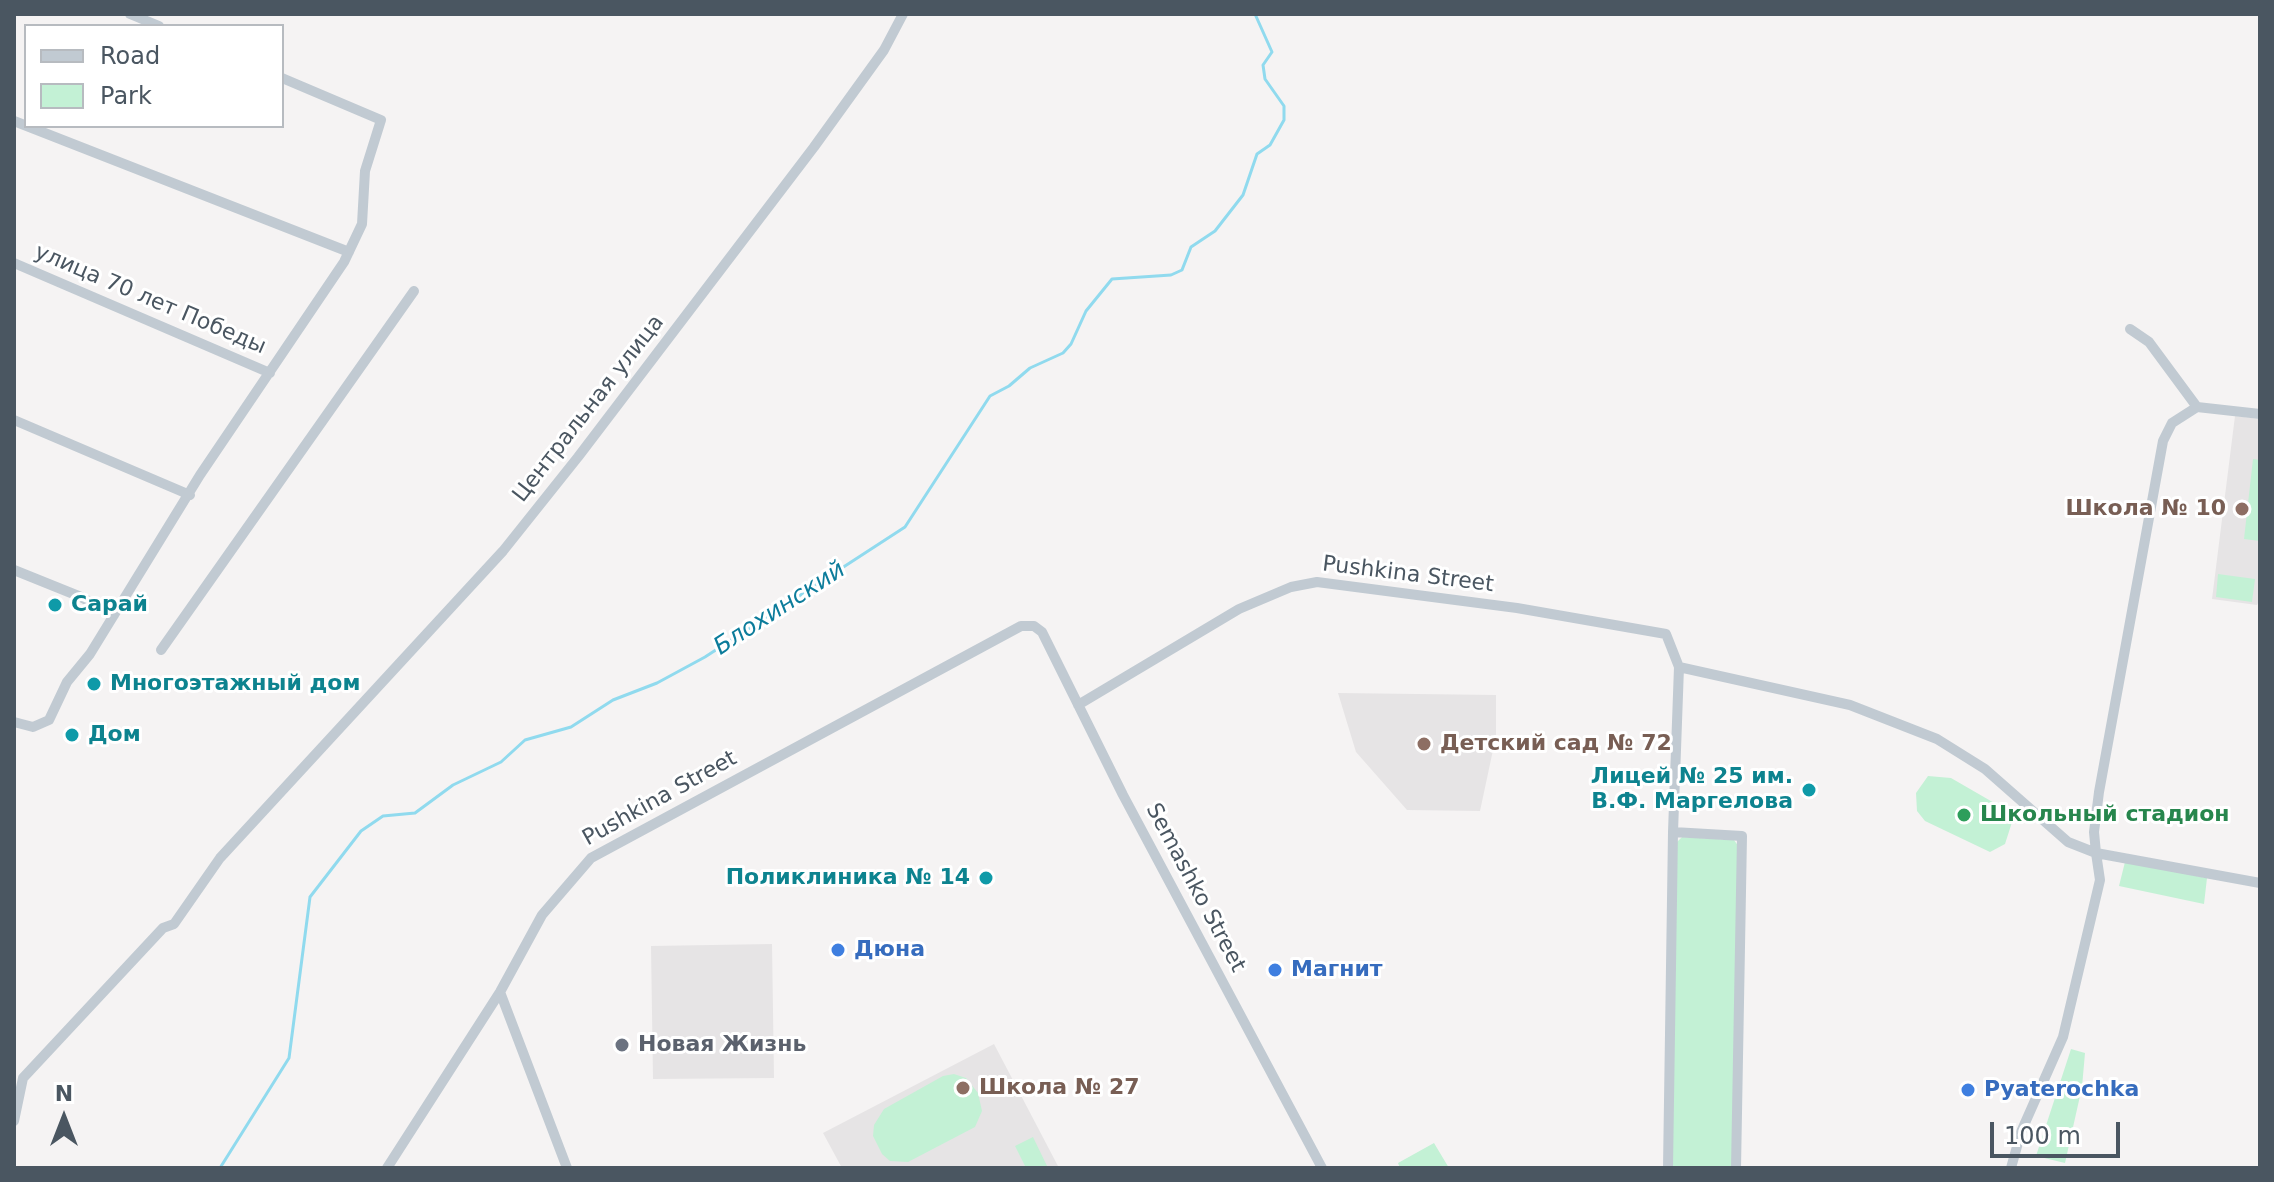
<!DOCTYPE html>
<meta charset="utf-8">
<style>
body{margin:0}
#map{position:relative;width:2274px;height:1182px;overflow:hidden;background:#f5f3f3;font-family:"DejaVu Sans",sans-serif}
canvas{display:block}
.frame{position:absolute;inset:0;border:16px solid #4a5661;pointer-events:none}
.legend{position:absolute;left:24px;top:24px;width:260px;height:104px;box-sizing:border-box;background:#fff;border:2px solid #b7bbc0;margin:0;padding:10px 14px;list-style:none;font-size:24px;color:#4a5661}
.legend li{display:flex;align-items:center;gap:16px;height:40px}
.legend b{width:40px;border:2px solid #b7bbc0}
.north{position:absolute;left:24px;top:1078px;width:80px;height:80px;-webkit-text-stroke:6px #fff;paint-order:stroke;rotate:0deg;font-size:22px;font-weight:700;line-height:32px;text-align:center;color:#4a5661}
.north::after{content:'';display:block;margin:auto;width:28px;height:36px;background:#4a5661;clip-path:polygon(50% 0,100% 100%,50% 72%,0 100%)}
.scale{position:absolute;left:1990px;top:1122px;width:130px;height:36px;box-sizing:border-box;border:4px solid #4a5661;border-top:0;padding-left:10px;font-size:24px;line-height:28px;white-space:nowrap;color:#4a5661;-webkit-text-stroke:6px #fff;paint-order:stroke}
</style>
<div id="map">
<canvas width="2274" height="1182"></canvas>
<div class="frame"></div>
<ul class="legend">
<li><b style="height:10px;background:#c1cad2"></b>Road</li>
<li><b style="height:22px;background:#c3f1d5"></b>Park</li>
</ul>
<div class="north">N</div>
<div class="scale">100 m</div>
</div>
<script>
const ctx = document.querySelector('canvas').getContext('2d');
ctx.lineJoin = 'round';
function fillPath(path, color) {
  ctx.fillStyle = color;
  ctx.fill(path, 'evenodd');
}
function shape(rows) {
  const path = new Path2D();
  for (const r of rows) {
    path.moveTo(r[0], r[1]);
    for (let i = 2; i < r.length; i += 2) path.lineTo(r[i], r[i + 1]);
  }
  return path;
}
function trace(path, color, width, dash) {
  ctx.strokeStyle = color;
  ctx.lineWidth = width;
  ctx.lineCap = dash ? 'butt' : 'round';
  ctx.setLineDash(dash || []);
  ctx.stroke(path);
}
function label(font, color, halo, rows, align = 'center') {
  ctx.font = font + ' "DejaVu Sans",sans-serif';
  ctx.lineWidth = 6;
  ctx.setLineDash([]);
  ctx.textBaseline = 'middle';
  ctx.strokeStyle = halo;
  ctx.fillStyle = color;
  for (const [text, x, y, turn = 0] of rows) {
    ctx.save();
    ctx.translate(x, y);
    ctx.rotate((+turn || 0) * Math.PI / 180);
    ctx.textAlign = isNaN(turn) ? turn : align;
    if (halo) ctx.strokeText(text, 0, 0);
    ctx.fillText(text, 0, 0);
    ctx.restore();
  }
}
fillPath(shape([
 [2235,416,2260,419,2260,599,2257,605,2212,599],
 [1338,693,1496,695,1496,736,1480,811,1407,810,1356,752],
 [772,944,774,1078,653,1079,651,946],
 [994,1044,1059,1168,842,1168,823,1133]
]), '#e6e4e5');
fillPath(shape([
 [2253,459,2260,460,2260,541,2244,539],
 [2218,574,2255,579,2252,602,2216,597],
 [1928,776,1951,778,1996,804,2013,819,2005,844,1990,852,1925,821,1917,811,1916,793],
 [1682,837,1734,840,1739,847,1732,1168,1672,1168,1677,842],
 [2125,862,2207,878,2204,904,2119,886],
 [2071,1049,2085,1053,2082,1087,2065,1163,2036,1156],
 [954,1074,966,1078,978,1093,982,1111,975,1127,908,1162,890,1161,882,1154,873,1136,874,1125,884,1109,943,1076],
 [1033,1137,1048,1168,1026,1168,1015,1146],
 [1434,1143,1449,1168,1400,1168,1398,1163]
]), '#c3f1d5');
trace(shape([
 [220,1168,289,1058,310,897,361,831,383,816,415,813,453,785,501,762,525,740,571,727,613,700,657,683,705,657,905,527,990,396,1009,386,1030,368,1063,353,1071,344,1086,311,1112,279,1171,275,1182,270,1191,247,1215,231,1243,195,1257,154,1270,145,1284,120,1284,106,1265,79,1263,65,1272,52,1255,14]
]), '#90daee', 3);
trace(shape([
 [130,14,159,26],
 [14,121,349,252],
 [14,263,270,373],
 [2130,329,2149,342,2197,407,2260,414],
 [14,420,190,495],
 [14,570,81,597,114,615],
 [161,650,414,291],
 [1679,667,1850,705,1937,739,1985,769,2068,842,2096,853,2094,832,2099,792,2163,441,2172,423,2197,407],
 [1078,705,1239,609,1291,587,1317,582,1517,608,1666,634,1679,667,1673,832],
 [14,722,33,727,49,720,67,682,90,654,200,475,344,262,362,224,365,171,381,120,282,78],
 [500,992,567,1168],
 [14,1121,23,1078,163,928,174,924,220,858,503,551,578,457,814,147,884,50,903,14],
 [387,1168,500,992,542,915,591,858,1021,626,1034,626,1042,632,1123,795,1322,1168],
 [1668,1168,1673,832,1742,836,1736,1168],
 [2011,1168,2021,1132,2063,1037,2100,880,2096,853,2260,883]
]), '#c1cad2', 10);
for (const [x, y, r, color] of [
 [2242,509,8,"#8d6e63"],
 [55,605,8,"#0f9aa8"],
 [94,684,8,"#0f9aa8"],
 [72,735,8,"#0f9aa8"],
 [1424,744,8,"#8d6e63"],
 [1809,790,8,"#0f9aa8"],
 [1964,815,8,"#2e9e5b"],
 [986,878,8,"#0f9aa8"],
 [838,950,8,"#3f7fe0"],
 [1275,970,8,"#3f7fe0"],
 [622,1045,8,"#6b7280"],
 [963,1088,8,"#8d6e63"],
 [1968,1090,8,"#3f7fe0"]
]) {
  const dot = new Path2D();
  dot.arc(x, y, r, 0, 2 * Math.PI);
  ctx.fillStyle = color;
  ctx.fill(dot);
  trace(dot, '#fff', 3);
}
label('22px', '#4a5661', '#fff', [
 ["улица 70 лет Победы",150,300,23],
 ["Центральная улица",589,409,-52],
 ["Pushkina Street",1408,575,7],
 ["Pushkina Street",660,799,-29],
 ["Semashko Street",1195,888,62]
]);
label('bold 22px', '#785e54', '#fff', [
 ["Школа № 10",2226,509,"right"],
 ["Детский сад № 72",1440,744],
 ["Школа № 27",979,1088]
], 'left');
label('bold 22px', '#0d838f', '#fff', [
 ["Сарай",71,605],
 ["Многоэтажный дом",110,684],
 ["Дом",88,735],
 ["Лицей № 25 им.",1793,777,"right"],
 ["В.Ф. Маргелова",1793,802,"right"],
 ["Поликлиника № 14",970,878,"right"]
], 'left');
label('bold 22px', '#27864d', '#fff', [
 ["Школьный стадион",1980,815]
], 'left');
label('bold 22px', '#366cbe', '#fff', [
 ["Дюна",854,950],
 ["Магнит",1291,970],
 ["Pyaterochka",1984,1090]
], 'left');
label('bold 22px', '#5b616d', '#fff', [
 ["Новая Жизнь",638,1045]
], 'left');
label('italic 24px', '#0c7c9b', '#fff', [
 ["Блохинский",780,609,-33]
]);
</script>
